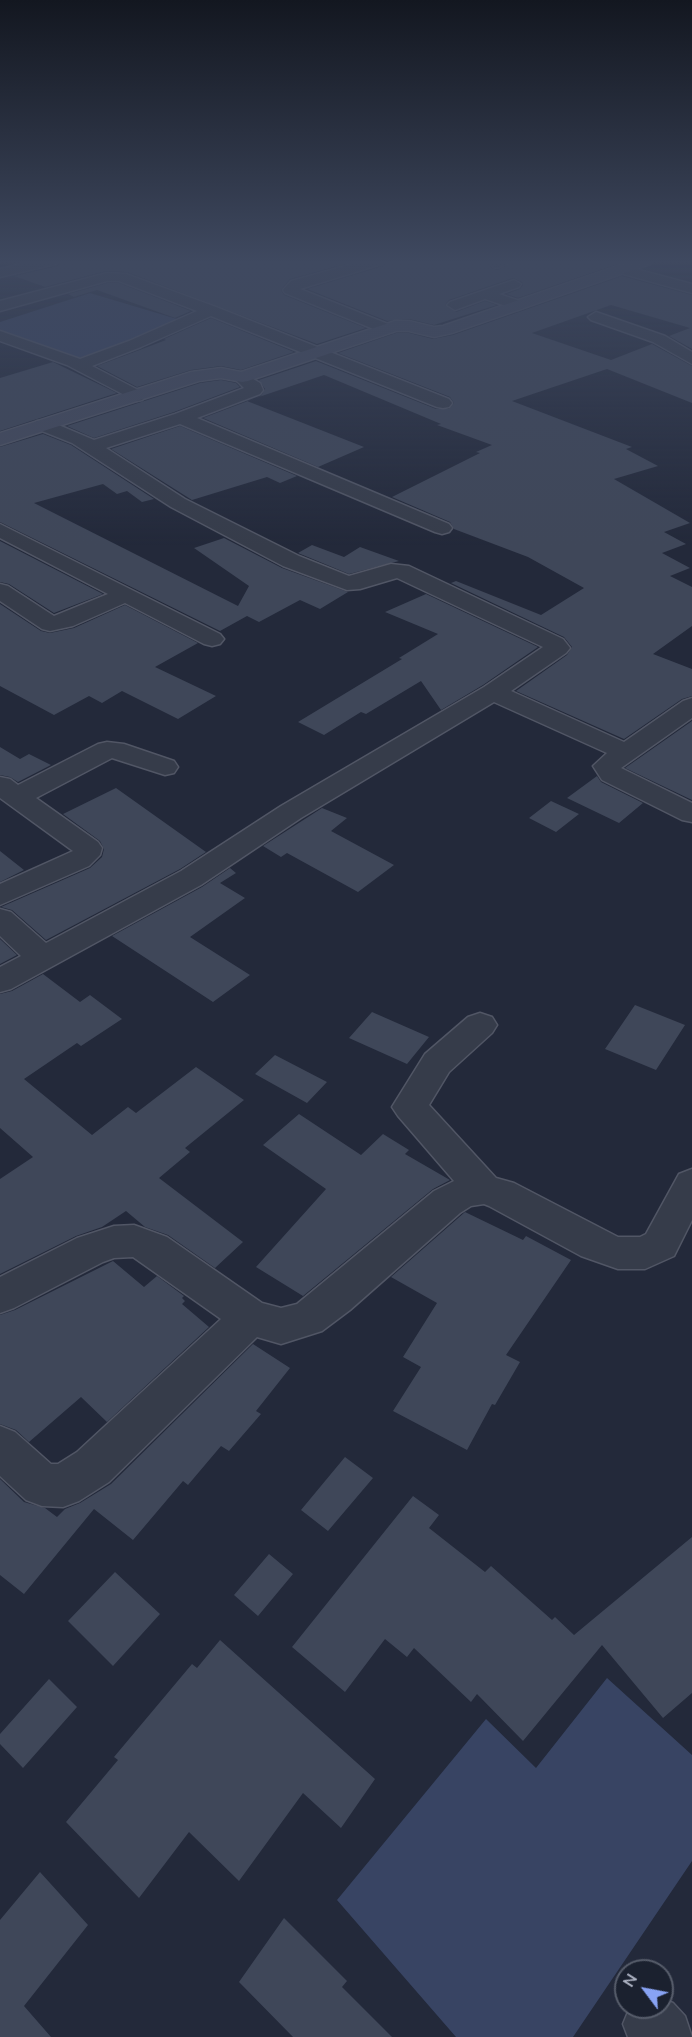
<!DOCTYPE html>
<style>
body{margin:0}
#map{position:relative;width:692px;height:2037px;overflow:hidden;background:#23293a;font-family:"Nunito Sans",sans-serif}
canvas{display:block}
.north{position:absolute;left:614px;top:1959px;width:60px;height:60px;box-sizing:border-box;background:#1b212f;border:2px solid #575d6b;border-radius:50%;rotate:302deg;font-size:16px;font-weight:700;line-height:24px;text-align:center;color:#b1b6c6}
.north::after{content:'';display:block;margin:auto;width:21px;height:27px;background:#88a3f4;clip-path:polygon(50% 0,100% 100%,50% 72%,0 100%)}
</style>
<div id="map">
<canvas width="692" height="2037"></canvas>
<div class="north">N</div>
</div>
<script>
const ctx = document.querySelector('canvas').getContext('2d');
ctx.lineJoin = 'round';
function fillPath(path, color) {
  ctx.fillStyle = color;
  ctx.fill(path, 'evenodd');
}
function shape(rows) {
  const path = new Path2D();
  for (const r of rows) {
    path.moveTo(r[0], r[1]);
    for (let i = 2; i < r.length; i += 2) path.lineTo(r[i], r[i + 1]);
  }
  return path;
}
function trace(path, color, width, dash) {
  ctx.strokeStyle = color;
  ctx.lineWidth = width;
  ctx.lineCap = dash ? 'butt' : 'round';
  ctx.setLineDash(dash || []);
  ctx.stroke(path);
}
fillPath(shape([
 [90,293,177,319,133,341,72,360,0,334,0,322],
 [607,1678,692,1755,692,1861,573,2037,456,2037,337,1900,486,1719,536,1768]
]), '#384463');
fillPath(shape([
 [63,261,356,261,290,279,281,290,284,295,366,328,317,344,127,272,106,271,45,287,14,276,57,266],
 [386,261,490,261,491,268,498,270,515,261,626,261,518,298,506,294,520,289,523,285,522,282,513,278,449,300,445,305,456,312,485,301,497,305,434,325,409,319,387,321,307,289,383,266],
 [622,276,692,295,692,349,669,336,690,328,611,305,532,333,611,360,652,344,692,366,692,403,607,369,512,401,632,447,626,449,658,466,614,479,690,523,664,532,686,544,662,553,690,568,670,576,692,587,692,626,653,654,692,669,692,696,682,699,624,739,516,691,567,655,572,647,564,637,451,583,456,581,541,615,584,588,528,557,454,529,450,522,392,497,480,453,476,452,492,445,437,425,441,424,324,375,247,401,364,447,318,467,203,418,261,396,265,389,259,380,316,361,436,409,449,409,454,403,450,397,338,353,396,333,409,333,433,339,453,335],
 [107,283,119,283,191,311,175,318,97,290,74,297,68,294],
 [211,318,294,352,241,370,221,366,191,370,137,387,97,366,166,340,164,339],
 [53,362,117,393,0,431,0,378],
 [221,380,236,383,240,387,174,412,94,438,67,426,200,383],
 [180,426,297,476,280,483,267,477,192,500,111,449],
 [43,434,71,445,154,499,142,502,127,491,117,494,103,484,34,503,238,606,249,586,194,548,224,538,282,568,348,592,320,609,300,600,259,622,247,616,220,631,0,522,0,447],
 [0,541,103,594,54,613,9,584,0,582],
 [312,545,344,557,360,547,399,561,349,574,298,553],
 [426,594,538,647,483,685,441,710,421,681,366,714,361,712,324,735,298,722,402,659,399,658,438,634,385,612],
 [0,604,41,631,50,633,74,628,125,605,198,643,155,667,216,696,178,719,122,691,102,703,89,696,54,715,0,686],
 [692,721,692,800,625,768],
 [0,747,20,759,29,754,51,765,18,782,10,777,0,775],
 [597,776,601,782,643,803,619,823,567,798],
 [116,788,206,852,180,869,46,940,12,910,1,907,90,868,102,857,104,849,100,841,63,814],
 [551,801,579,814,556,832,529,818],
 [322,808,347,818,331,831,394,865,358,892,287,853,281,857,263,846],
 [0,851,24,870,0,882],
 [230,868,236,873,220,883,245,898,190,937,250,975,213,1002,112,936,202,887],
 [0,939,17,955,0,964],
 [43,974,80,1002,90,995,122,1019,81,1046,77,1043,24,1079,92,1135,128,1107,136,1113,196,1067,244,1100,185,1148,190,1152,159,1178,243,1242,215,1268,168,1235,145,1227,126,1211,102,1227,76,1236,0,1274,0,1179,33,1157,0,1128,0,994,12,991],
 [635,1005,685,1025,656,1070,605,1049],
 [372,1012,429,1037,407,1064,349,1038],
 [275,1055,327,1082,307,1103,255,1074],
 [299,1114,361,1155,383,1134,409,1150,405,1154,450,1180,433,1189,303,1296,256,1267,326,1189,263,1145],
 [465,1212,523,1240,526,1236,571,1260,506,1355,520,1362,495,1405,492,1404,467,1450,393,1411,421,1367,403,1357,437,1303,391,1277],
 [113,1261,144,1287,157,1276,184,1296,182,1298,185,1301,182,1304,209,1327,107,1422,81,1397,29,1442,16,1430,0,1424,0,1315,15,1310],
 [253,1344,290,1368,256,1411,261,1414,229,1451,221,1446,188,1485,183,1481,133,1540,94,1509,24,1594,0,1575,0,1479,24,1502,45,1508,57,1517,65,1509,80,1503,111,1484],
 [345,1457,373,1478,328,1531,301,1510],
 [413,1496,439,1515,429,1528,485,1572,491,1566,552,1620,555,1617,574,1635,692,1537,692,1693,663,1718,602,1645,523,1741,477,1694,471,1702,414,1648,407,1657,385,1639,345,1692,292,1647],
 [269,1554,293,1574,258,1616,234,1595],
 [115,1572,160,1614,113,1666,68,1621],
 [220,1640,375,1779,341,1828,303,1793,239,1881,189,1832,139,1898,66,1822,118,1760,114,1757,192,1664,197,1668],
 [49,1679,77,1707,23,1768,0,1744,0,1734],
 [40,1872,88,1925,24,2006,51,2037,0,2037,0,1920],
 [284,1918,347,1981,342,1987,392,2037,293,2037,239,1982]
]), '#3f4759');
const street = shape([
 [34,261,58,261,56,264,0,277,0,269,34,261],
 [363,261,384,261,382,264,300,289,393,326,395,329,393,332,381,332,285,293,283,290,291,281,363,261],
 [493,261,513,261,498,268,493,267,491,264,493,261],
 [621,265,692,284,692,293,616,272,614,269,616,266,621,265],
 [107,273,126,274,216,307,449,399,452,403,449,407,443,408,437,407,211,316,141,347,92,366,142,392,145,396,142,400,136,401,67,365,0,341,0,331,80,359,129,341,197,311,119,281,107,281,0,311,0,301,107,273],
 [514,280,521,284,519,287,499,294,523,302,526,305,523,308,518,310,485,299,455,310,447,305,450,302,514,280],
 [596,312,665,336,692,352,692,364,653,342,591,320,588,317,596,312],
 [241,372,260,383,263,390,260,394,197,418,449,524,452,528,449,532,442,534,435,532,180,424,106,448,185,499,299,556,349,576,391,564,409,566,563,639,570,648,566,653,511,691,624,742,683,701,692,698,692,718,621,768,692,803,692,822,682,820,602,780,593,766,607,753,494,702,301,818,201,885,11,989,0,992,0,967,21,956,0,936,0,909,11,912,46,943,181,871,281,806,484,687,543,647,397,578,360,589,347,590,283,566,171,507,72,443,37,429,34,425,37,421,49,421,94,440,175,414,244,388,233,377,241,372],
 [0,524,220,634,224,639,220,644,212,646,204,644,125,603,73,626,50,631,42,629,0,601,0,584,8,586,54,616,108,594,0,538,0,524],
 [107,742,124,744,174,761,178,767,174,773,165,775,112,758,36,798,98,842,102,848,100,855,89,866,0,905,0,884,73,851,0,798,0,777,10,779,18,785,98,744,107,742],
 [480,1013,492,1017,497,1025,492,1033,449,1072,429,1105,496,1178,514,1183,618,1237,640,1237,646,1234,679,1174,692,1169,692,1220,674,1256,645,1269,618,1269,581,1256,489,1206,484,1204,471,1206,460,1213,350,1310,322,1331,281,1344,257,1337,109,1482,79,1501,63,1507,42,1506,26,1500,0,1476,0,1426,15,1432,51,1464,58,1464,77,1452,221,1319,133,1257,114,1258,103,1262,14,1308,0,1313,0,1277,77,1238,114,1226,134,1225,167,1237,262,1303,281,1308,297,1304,434,1191,454,1181,398,1116,392,1107,425,1054,468,1017,480,1013],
 [662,1999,673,2003,685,2016,692,2037,628,2037,623,2024,630,2007,662,2007,662,1999]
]);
const secondary = shape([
 [632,261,652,261,650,264,452,333,434,337,409,331,396,331,248,381,242,382,221,378,199,381,0,445,0,433,191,372,221,368,241,372,395,321,409,321,434,327,443,326,632,261]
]);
trace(street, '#515665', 3);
trace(secondary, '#515665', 3);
fillPath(street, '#363c4a');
fillPath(secondary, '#444a5d');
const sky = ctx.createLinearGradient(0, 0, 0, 546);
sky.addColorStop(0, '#131720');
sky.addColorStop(0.48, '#3f4960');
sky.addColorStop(1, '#3f496000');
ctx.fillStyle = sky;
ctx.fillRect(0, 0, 692, 546);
</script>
